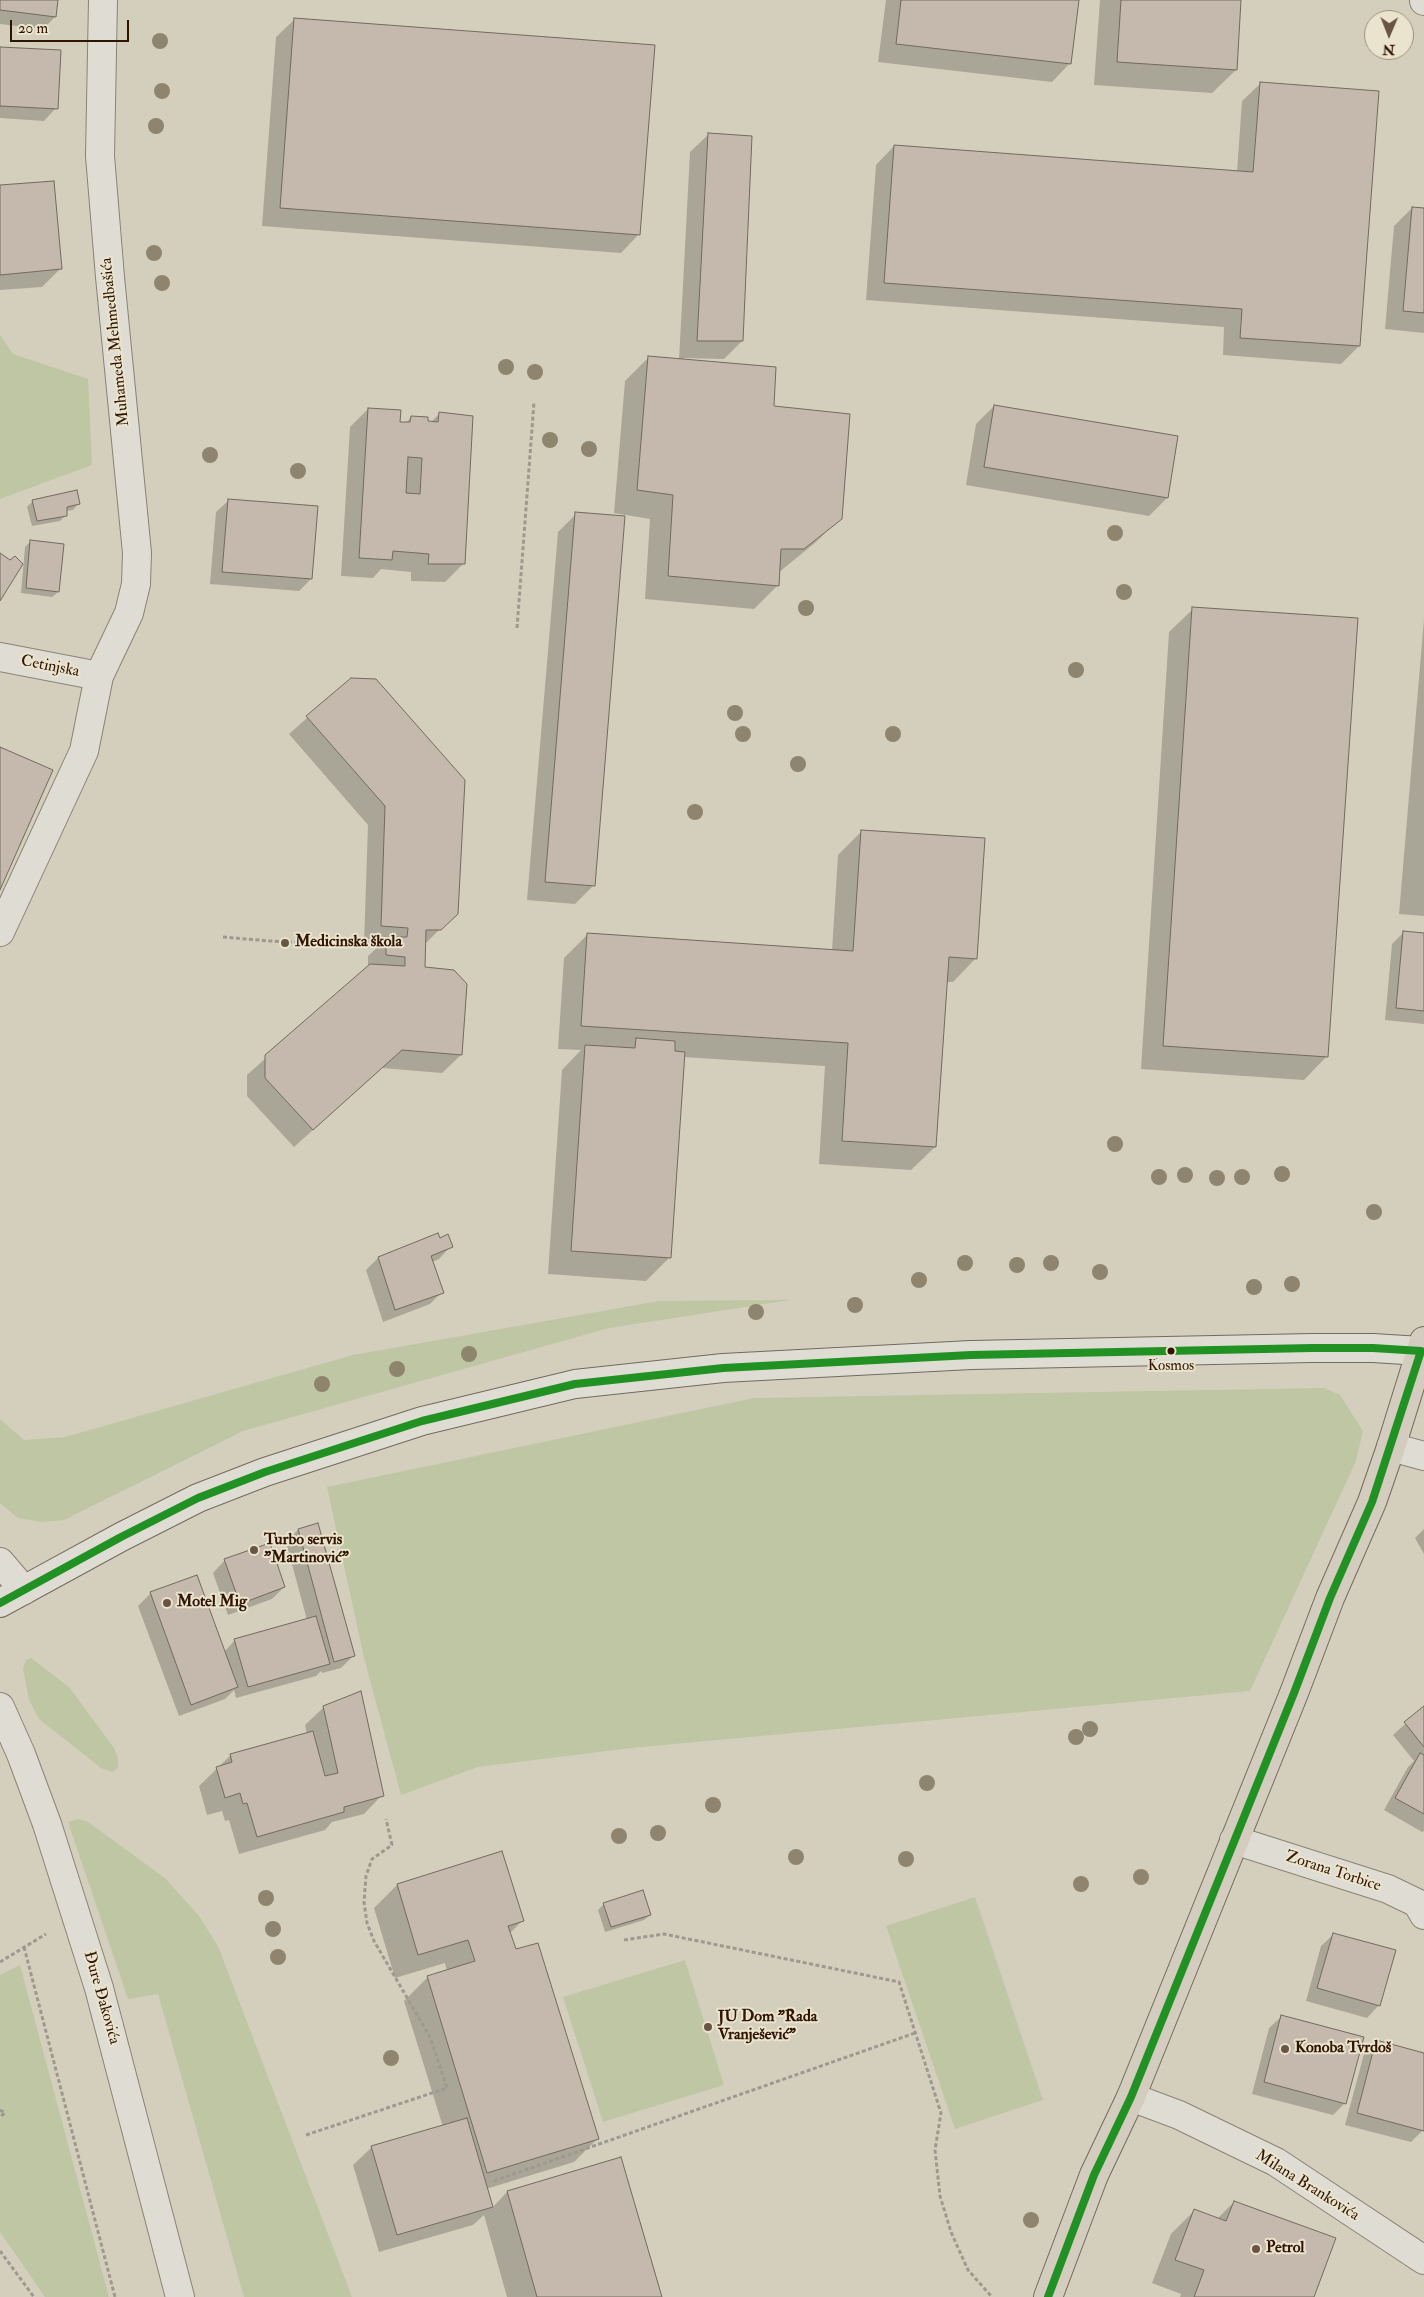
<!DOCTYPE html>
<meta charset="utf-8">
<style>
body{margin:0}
#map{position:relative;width:1424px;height:2297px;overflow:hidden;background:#d4cfbd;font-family:"IM FELL Double Pica",serif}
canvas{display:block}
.north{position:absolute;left:1364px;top:10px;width:50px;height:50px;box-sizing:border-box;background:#eae4ce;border:1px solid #a0917c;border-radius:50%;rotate:181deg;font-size:14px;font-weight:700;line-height:20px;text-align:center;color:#311400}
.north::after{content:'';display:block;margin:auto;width:18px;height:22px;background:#6a5542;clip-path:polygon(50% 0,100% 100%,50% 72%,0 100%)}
.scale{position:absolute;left:10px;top:20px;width:119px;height:22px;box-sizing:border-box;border:2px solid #311400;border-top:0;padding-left:6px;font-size:15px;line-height:18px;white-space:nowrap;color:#311400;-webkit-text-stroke:4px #eae4ce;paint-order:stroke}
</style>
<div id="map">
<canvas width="1424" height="2297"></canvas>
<div class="north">N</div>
<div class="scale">20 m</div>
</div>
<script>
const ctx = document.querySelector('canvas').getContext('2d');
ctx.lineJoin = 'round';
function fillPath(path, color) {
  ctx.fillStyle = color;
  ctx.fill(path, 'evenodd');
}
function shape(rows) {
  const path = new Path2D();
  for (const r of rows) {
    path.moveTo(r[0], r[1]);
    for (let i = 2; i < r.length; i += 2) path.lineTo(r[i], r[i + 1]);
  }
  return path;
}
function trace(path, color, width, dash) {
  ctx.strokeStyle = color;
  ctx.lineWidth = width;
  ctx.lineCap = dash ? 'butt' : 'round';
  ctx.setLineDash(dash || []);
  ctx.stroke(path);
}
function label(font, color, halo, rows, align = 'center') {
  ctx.font = font + ' "IM FELL Double Pica",serif';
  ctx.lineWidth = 4;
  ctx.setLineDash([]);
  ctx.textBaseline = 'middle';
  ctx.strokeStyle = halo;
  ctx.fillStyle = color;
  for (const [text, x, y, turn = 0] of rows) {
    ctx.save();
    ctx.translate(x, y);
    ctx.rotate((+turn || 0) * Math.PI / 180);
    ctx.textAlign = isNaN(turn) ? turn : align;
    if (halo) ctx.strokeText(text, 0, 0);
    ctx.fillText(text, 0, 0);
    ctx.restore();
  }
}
fillPath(shape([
 [0,335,13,354,88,379,92,465,0,499],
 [790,1300,609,1328,243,1431,64,1520,41,1522,18,1518,0,1503,0,1419,24,1440,65,1437,353,1355,659,1301],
 [1324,1388,1340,1395,1363,1431,1356,1461,1250,1691,631,1748,478,1767,401,1795,364,1658,327,1487,754,1398],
 [31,1658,69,1687,114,1748,118,1758,118,1768,112,1772,101,1768,39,1719,29,1700,23,1669,26,1660],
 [78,1819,88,1822,165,1878,199,1916,218,1946,352,2297,244,2297,158,1994,128,1999,68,1822],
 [975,1897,1043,2100,955,2129,886,1926],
 [685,1960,724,2085,603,2122,563,1997],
 [20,1965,109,2297,45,2297,0,2232,0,1975]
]), '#bfc6a4');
fillPath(shape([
 [0,0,57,0,55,17,43,29,0,24],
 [886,0,1078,0,1070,63,1052,82,878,62],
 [1100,0,1240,0,1236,70,1212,93,1094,85],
 [295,19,639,234,621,253,262,226,276,37],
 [0,48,56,108,44,121,0,118],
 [1261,83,1359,346,1341,364,1223,355,1224,327,866,300,876,165,894,146,1237,172,1242,101],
 [709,134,742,341,724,359,684,358,684,360,773,408,840,518,816,542,778,573,777,586,754,609,645,599,650,519,614,513,625,381,649,357,679,360,690,152],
 [0,187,61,268,42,287,0,290],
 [1412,208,1424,209,1424,333,1385,329,1394,226],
 [994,406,1167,498,1149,516,966,485,976,424],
 [368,409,399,423,406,423,411,417,430,423,439,414,463,564,445,582,411,581,411,572,381,569,373,578,341,576,350,427],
 [229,500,311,579,299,591,210,584,216,512],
 [33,501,78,504,73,510,65,511,66,515,60,521,32,526,27,507],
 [576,514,624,518,593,886,575,904,527,900,558,532],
 [31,541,58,592,52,597,21,593,25,547],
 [1193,609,1327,1056,1304,1080,1141,1069,1169,632],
 [1424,619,1424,916,1399,914],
 [351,679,456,913,424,945,424,968,461,1055,442,1073,382,1068,294,1147,247,1096,247,1075,368,967,368,956,380,945,364,944,368,825,289,734],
 [862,831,976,958,953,982,946,982,935,1147,911,1170,819,1164,825,1066,683,1057,670,1257,646,1281,548,1274,562,1070,581,1050,558,1049,564,958,588,934,832,951,838,855],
 [1404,932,1424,934,1424,1024,1385,1020,1392,944],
 [440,1240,451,1246,439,1259,432,1262,442,1292,430,1304,383,1322,366,1270,378,1258],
 [1424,1529,1424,1554,1415,1538],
 [298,1530,353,1656,341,1668,322,1673,321,1671,316,1676,236,1698,234,1690,225,1699,179,1716,138,1606,151,1593,224,1652,235,1640,307,1620,286,1542],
 [225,1560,284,1587,272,1599,228,1615,213,1573],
 [324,1707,382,1795,364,1814,332,1822,325,1830,239,1854,229,1820,225,1821,222,1811,207,1815,199,1786,231,1755,307,1734,305,1725],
 [1424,1707,1424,1831,1422,1832,1384,1810,1408,1767,1414,1761,1393,1735],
 [397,1885,522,1921,509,1934,597,2139,574,2162,486,2189,492,2208,507,2192,660,2297,507,2297,484,2215,473,2225,379,2252,353,2165,372,2147,443,2127,404,2001,428,1977,447,1971,445,1963,395,1978,374,1908],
 [604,1904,650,1915,644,1920,605,1932,598,1910],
 [1334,1934,1379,2005,1367,2018,1306,2001,1321,1946],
 [1282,2016,1345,2103,1333,2115,1252,2094,1269,2028],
 [1376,2042,1424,2054,1424,2126,1423,2130,1411,2142,1345,2125,1364,2054],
 [1234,2202,1313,2297,1180,2297,1181,2294,1152,2283,1171,2234,1194,2211,1217,2219]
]), '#0003');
const building = shape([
 [0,0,58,0,56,17,0,10,0,0],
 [901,0,1079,0,1071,64,896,44,901,0],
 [1121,0,1241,0,1237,70,1117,62,1121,0],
 [294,18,655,45,640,235,280,208,294,18],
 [0,47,61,50,58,109,0,106,0,47],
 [1260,82,1379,91,1360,346,1240,338,1242,309,884,283,894,145,1253,172,1260,82],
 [708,133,752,136,743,341,697,341,708,133],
 [54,181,62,269,0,275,0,185,54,181],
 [1412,207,1424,208,1424,313,1403,311,1412,207],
 [648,356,776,367,774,406,850,414,842,519,804,549,781,549,779,586,668,576,673,495,637,490,648,356],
 [994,405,1178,436,1168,498,984,467,994,405],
 [368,408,401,410,400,422,410,422,411,416,428,417,428,421,438,422,439,412,473,416,465,564,428,564,429,554,393,551,392,560,359,558,368,408],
 [408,457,422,458,420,494,406,493,408,457],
 [77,490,80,504,67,507,67,516,37,521,32,500,77,490],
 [228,499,318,506,312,579,222,572,228,499],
 [575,512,625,516,595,886,545,882,575,512],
 [30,540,64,544,59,592,26,588,30,540],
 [0,553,10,560,15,556,23,564,0,601,0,553],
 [1192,607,1358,618,1328,1057,1163,1046,1192,607],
 [351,678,376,679,465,780,458,914,441,930,426,930,425,967,454,970,467,984,462,1055,402,1050,313,1130,265,1078,265,1055,370,964,405,966,405,957,386,955,386,937,407,937,408,928,381,926,385,806,306,716,351,678],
 [0,747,53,770,0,890,0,747],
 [861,830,985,838,977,959,949,957,936,1147,842,1141,848,1043,581,1026,587,933,853,951,861,830],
 [1403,931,1424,933,1424,1011,1396,1008,1403,931],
 [636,1038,675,1041,675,1051,685,1052,671,1258,571,1251,585,1045,635,1048,636,1038],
 [438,1233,440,1238,448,1234,453,1247,431,1256,444,1293,395,1310,378,1257,438,1233],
 [318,1523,355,1656,334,1662,298,1529,318,1523],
 [270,1543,285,1587,240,1604,224,1559,270,1543],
 [197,1575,238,1687,191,1705,150,1592,197,1575],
 [316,1616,330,1664,248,1687,234,1639,316,1616],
 [361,1691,384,1796,344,1807,344,1812,257,1837,247,1803,243,1804,240,1793,225,1798,216,1767,232,1762,230,1754,313,1731,325,1776,338,1773,323,1706,361,1691],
 [1424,1706,1424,1747,1404,1722,1424,1706],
 [1420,1753,1424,1755,1424,1814,1395,1798,1420,1753],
 [502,1851,524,1921,508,1926,516,1949,538,1943,599,2139,487,2173,427,1976,475,1961,468,1940,418,1955,397,1884,502,1851],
 [643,1890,651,1915,611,1927,603,1903,643,1890],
 [1333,1933,1396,1950,1380,2006,1317,1988,1333,1933],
 [1281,2015,1364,2037,1346,2104,1264,2082,1281,2015],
 [1376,2040,1424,2053,1424,2131,1357,2113,1376,2040],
 [467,2118,493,2207,397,2235,371,2146,467,2118],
 [621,2157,662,2297,537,2297,507,2191,621,2157],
 [1234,2201,1336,2238,1314,2297,1194,2297,1204,2270,1175,2260,1194,2209,1226,2221,1234,2201]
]);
fillPath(building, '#c4b9ac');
trace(building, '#726a5e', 1);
const minor = shape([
 [1424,0,1424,1],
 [0,657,99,676],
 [0,932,84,751,99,676,129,613,136,584,137,553,110,277,100,156,103,0],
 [1391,1447,1424,1456],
 [0,1562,24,1590],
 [0,1707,21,1754,47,1824,99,1988,180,2297],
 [1234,1840,1388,1889,1417,1903,1424,1915],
 [1131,2097,1179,2115,1276,2162,1424,2260]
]);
const secondary = shape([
 [0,1603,121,1537,198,1498,265,1472,422,1421,575,1384,723,1368,971,1355,1312,1348,1373,1348,1421,1351]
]);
const primary = shape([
 [1048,2297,1094,2175,1131,2097,1294,1693,1330,1598,1372,1502,1391,1447,1424,1341]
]);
trace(minor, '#8a8376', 30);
trace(secondary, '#726a5e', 30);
trace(primary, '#726a5e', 30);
trace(shape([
 [517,628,534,402],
 [223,937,270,941,386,947],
 [624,1940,664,1934,899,1982,941,2113,935,2150,940,2196,951,2232,968,2270,992,2297],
 [24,1947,115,2297],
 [0,1962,46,1934],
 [0,2110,5,2113,0,2117],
 [306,2135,447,2088,430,2037,374,1941,367,1923,364,1902,366,1876,372,1859,392,1845,386,1819],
 [494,2181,915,2033],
 [0,2251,34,2297]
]), '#9e9990', 3, [4, 2.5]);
trace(minor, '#dfddd3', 28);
trace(secondary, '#dfddd3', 28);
trace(primary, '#d3ccbf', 28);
trace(shape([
 [0,1603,121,1537,198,1498,265,1472,422,1421,575,1384,723,1368,971,1355,1312,1348,1373,1348,1421,1351,1372,1502,1330,1598,1294,1693,1131,2097,1094,2175,1048,2297]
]), '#229124', 8);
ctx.fillStyle = '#8f846d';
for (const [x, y] of [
 [160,41],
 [162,91],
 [156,126],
 [154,253],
 [162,283],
 [506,367],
 [535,372],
 [550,440],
 [589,449],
 [210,455],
 [298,471],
 [1115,533],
 [1124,592],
 [806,608],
 [1076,670],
 [735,713],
 [743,734],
 [893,734],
 [798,764],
 [695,812],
 [1115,1144],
 [1282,1174],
 [1185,1175],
 [1159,1177],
 [1242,1177],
 [1217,1178],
 [1374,1212],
 [965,1263],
 [1051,1263],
 [1017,1265],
 [1100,1272],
 [919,1280],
 [1292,1284],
 [1254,1287],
 [855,1305],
 [756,1312],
 [469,1354],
 [397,1369],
 [322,1384],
 [1090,1729],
 [1076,1737],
 [927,1783],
 [713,1805],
 [658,1833],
 [619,1836],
 [796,1857],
 [906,1859],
 [1141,1877],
 [1081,1884],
 [266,1898],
 [273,1929],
 [278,1957],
 [391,2058],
 [1031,2220]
]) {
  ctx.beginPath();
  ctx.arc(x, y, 8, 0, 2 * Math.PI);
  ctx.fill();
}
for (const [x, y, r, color] of [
 [285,943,5,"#6a5542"],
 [1171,1351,4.5,"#311400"],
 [254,1550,5,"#6a5542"],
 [167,1603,5,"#6a5542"],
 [708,2027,5,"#6a5542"],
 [1285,2049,5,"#6a5542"],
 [1256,2249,5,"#6a5542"]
]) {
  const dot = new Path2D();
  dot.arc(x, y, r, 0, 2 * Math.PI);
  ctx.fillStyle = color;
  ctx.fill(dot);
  trace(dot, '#eae4ce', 2);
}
label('15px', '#311400', '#eae4ce', [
 ["Kosmos",1171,1367]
]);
label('16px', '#311400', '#eae4ce', [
 ["Muhameda Mehmedbašića",116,342,-96],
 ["Cetinjska",50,667,11],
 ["Zorana Torbice",1333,1872,18],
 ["Đure Đakovića",101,1998,74],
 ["Milana Brankovića",1307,2186,32]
]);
label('bold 16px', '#311400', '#eae4ce', [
 ["Medicinska škola",295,943],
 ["Turbo servis",264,1541],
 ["\"Martinović\"",264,1559],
 ["Motel Mig",177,1603],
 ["JU Dom \"Rada",718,2018],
 ["Vranješević\"",718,2036],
 ["Konoba Tvrdoš",1295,2049],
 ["Petrol",1266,2249]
], 'left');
</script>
